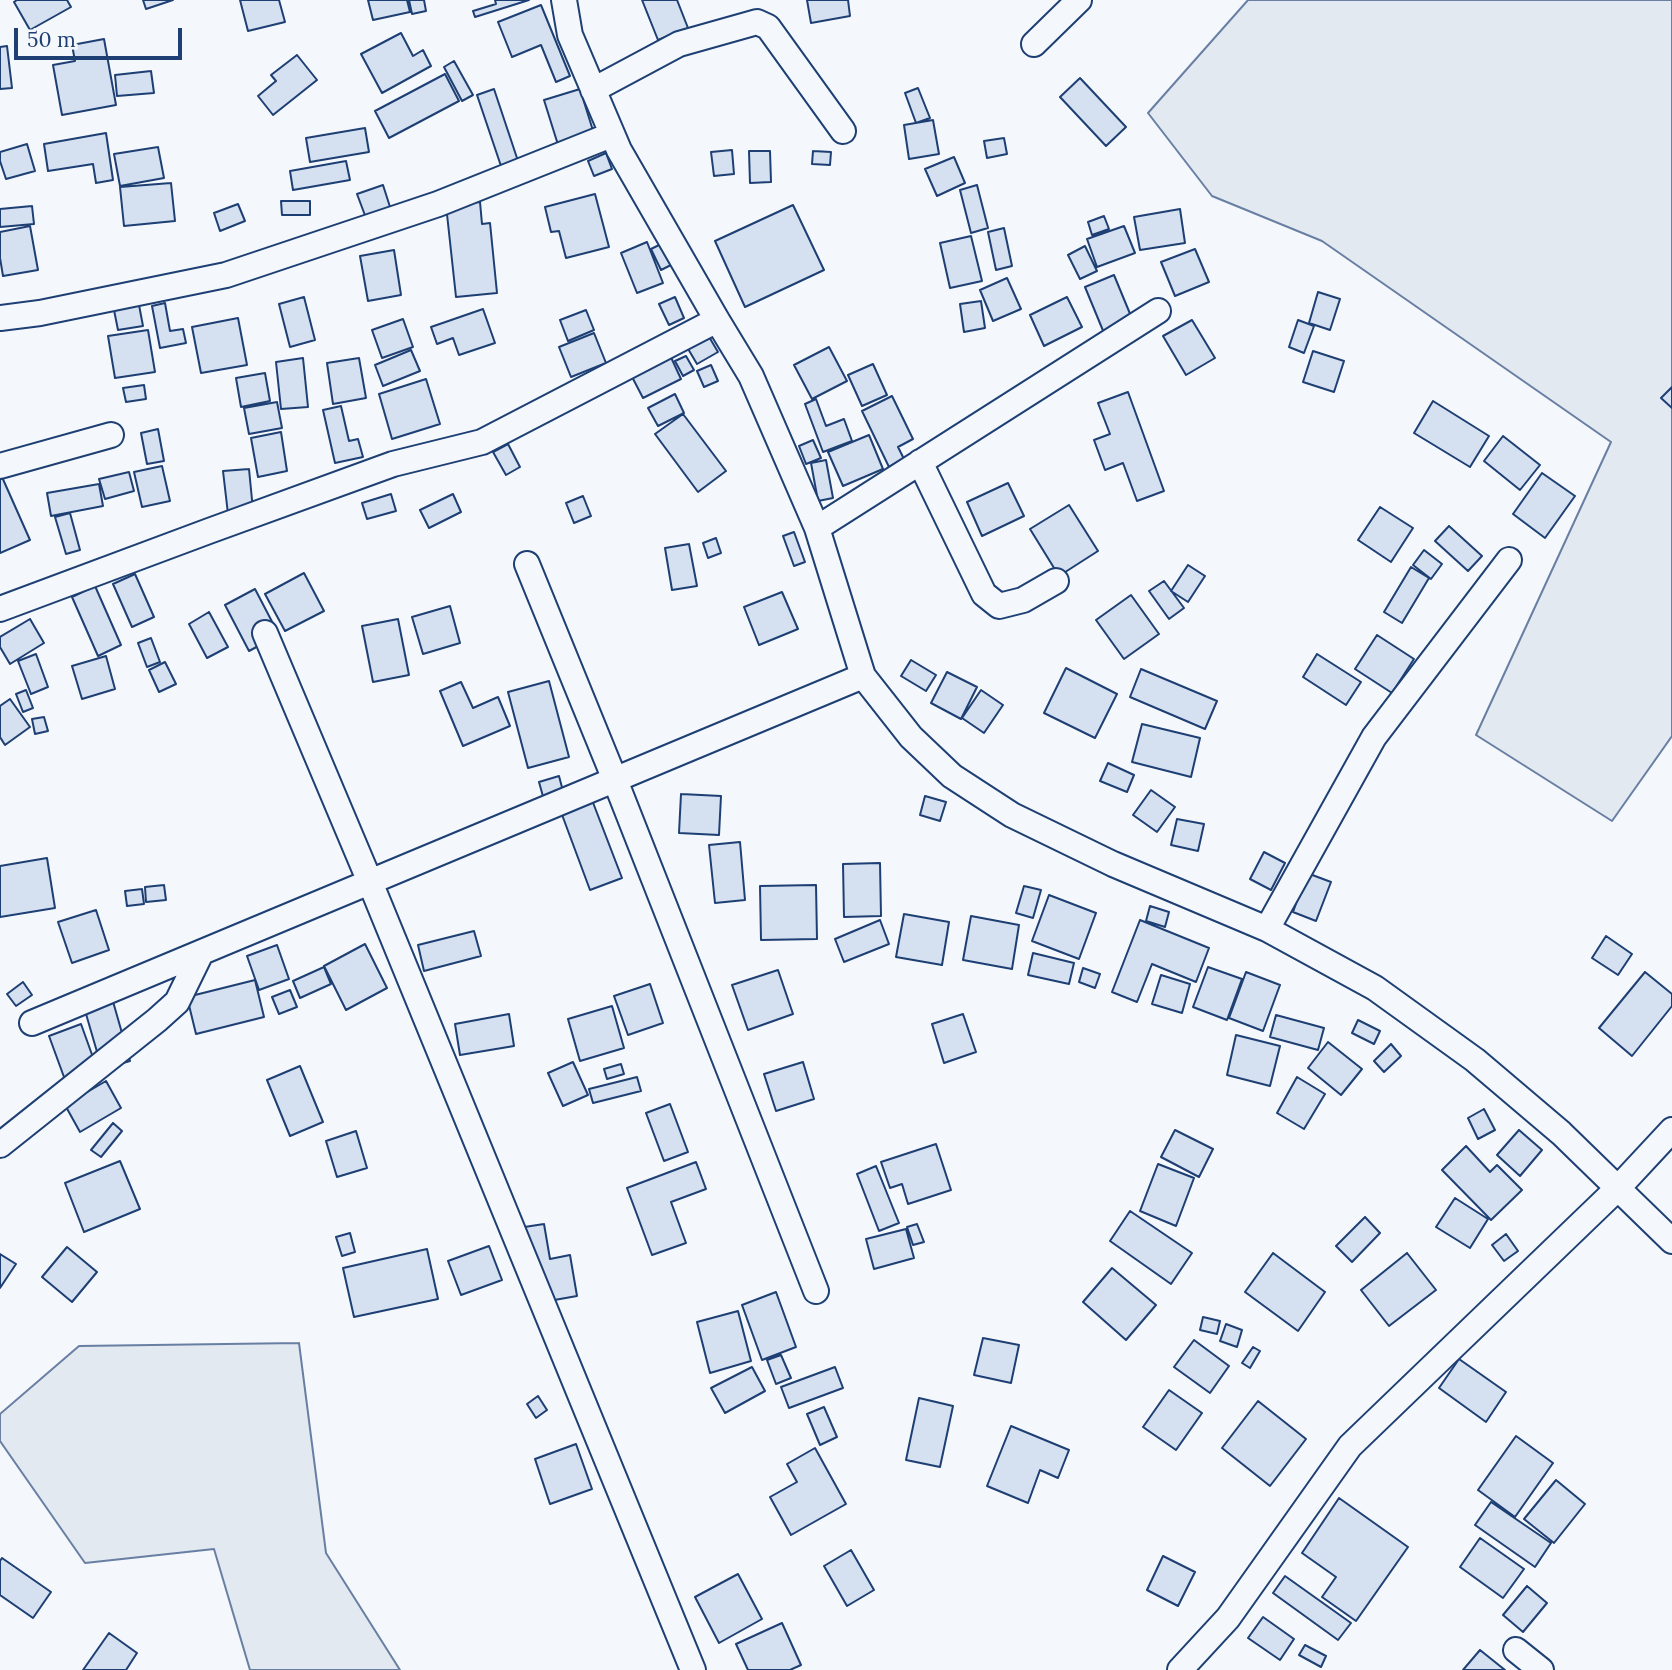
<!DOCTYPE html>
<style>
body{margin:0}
#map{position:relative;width:1672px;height:1670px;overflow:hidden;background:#f4f7fb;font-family:Lora,serif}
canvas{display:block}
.scale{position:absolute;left:14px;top:28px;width:168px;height:32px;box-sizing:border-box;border:4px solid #1d3f73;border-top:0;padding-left:9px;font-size:21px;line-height:24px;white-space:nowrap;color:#1d3f73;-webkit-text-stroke:5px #f4f7fb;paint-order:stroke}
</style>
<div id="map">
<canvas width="1672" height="1670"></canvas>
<div class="scale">50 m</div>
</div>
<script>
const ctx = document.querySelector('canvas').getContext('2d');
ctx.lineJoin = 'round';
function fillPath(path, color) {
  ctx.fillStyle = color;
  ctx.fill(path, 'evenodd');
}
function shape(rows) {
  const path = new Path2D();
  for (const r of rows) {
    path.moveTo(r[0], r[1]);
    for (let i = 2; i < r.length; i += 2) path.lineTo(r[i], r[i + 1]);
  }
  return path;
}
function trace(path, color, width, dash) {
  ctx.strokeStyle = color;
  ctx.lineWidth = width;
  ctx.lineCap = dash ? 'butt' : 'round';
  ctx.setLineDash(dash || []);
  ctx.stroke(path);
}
const green = shape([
 [1248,0,1672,0,1672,736,1612,821,1476,735,1611,442,1322,241,1212,196,1148,113,1248,0],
 [299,1343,326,1553,400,1670,250,1670,214,1549,85,1563,0,1441,0,1414,79,1346,299,1343]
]);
fillPath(green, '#e3e9f0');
trace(green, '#687fa3', 2);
const building = shape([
 [17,0,67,0,71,7,30,30,14,2,17,0],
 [143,0,173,0,146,9,143,0],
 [240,0,279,0,285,22,248,31,240,0],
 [368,0,407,0,410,12,373,20,368,0],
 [409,0,424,0,426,11,412,14,409,0],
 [495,0,529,0,475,17,473,11,496,4,495,0],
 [642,0,677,0,688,28,658,40,642,0],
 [807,0,848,0,850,16,811,23,807,0],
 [541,5,570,76,556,82,541,45,512,57,498,22,541,5],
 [401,33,413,56,423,50,431,66,382,93,361,54,401,33],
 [104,39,116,105,62,115,53,65,75,61,72,45,104,39],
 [7,46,12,88,0,89,0,47,7,46],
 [297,55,317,80,273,115,258,96,276,81,271,75,297,55],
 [454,61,473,95,462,101,444,67,454,61],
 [151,71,154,93,117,96,115,75,151,71],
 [445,74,459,101,389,138,375,111,445,74],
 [1080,78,1126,127,1106,146,1060,97,1080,78],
 [918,88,930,118,916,123,905,93,918,88],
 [494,89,518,161,501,166,477,95,494,89],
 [580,89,595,137,559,148,544,100,580,89],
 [933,120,939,154,909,159,904,125,933,120],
 [365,128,369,152,310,162,306,138,365,128],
 [106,133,113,180,96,183,93,164,48,171,44,144,106,133],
 [1004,138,1007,154,987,158,984,141,1004,138],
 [27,144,35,171,6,179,0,161,0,152,27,144],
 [158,147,164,178,120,186,114,154,158,147],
 [732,150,734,174,714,176,711,152,732,150],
 [749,151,770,151,771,182,750,183,749,151],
 [813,151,831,152,830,165,812,164,813,151],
 [606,153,612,169,594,176,588,161,606,153],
 [954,157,965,183,937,196,925,169,954,157],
 [346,161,350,180,293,190,290,171,346,161],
 [171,183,175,221,124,226,120,187,171,183],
 [383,185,391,210,366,218,357,194,383,185],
 [977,185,988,228,971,233,960,190,977,185],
 [595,194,609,247,566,258,559,231,551,232,545,207,595,194],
 [281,201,310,201,310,215,282,215,281,201],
 [480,202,482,224,490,223,497,293,456,297,446,205,480,202],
 [238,204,245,221,220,231,214,213,238,204],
 [793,205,824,270,745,307,715,241,793,205],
 [32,206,34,224,0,227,0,209,32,206],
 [1180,209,1185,243,1140,250,1134,217,1180,209],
 [1104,216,1109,229,1092,235,1088,222,1104,216],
 [30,226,38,270,3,276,0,258,0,232,30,226],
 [1124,226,1135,253,1097,267,1087,239,1124,226],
 [1004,228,1012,266,996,270,988,232,1004,228],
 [971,236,982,281,950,288,940,243,971,236],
 [647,242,663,283,637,293,621,253,647,242],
 [661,244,671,265,661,270,651,249,661,244],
 [1085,246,1097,271,1080,279,1068,255,1085,246],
 [1195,249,1209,282,1175,296,1161,262,1195,249],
 [394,250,401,295,368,301,360,256,394,250],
 [1114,275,1133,321,1104,333,1085,287,1114,275],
 [1007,278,1021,309,993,321,980,290,1007,278],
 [1318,292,1340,299,1330,330,1309,323,1318,292],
 [304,297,315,340,290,347,279,304,304,297],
 [675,297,684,318,669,325,659,304,675,297],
 [1067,297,1082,327,1044,346,1030,315,1067,297],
 [981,301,985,328,964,332,960,304,981,301],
 [165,303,170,331,183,329,186,343,160,348,152,306,165,303],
 [139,305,143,326,118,330,114,310,139,305],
 [483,309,495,343,459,355,453,338,437,344,431,327,483,309],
 [586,310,594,330,568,341,560,320,586,310],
 [238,318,247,365,201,373,192,327,238,318],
 [403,319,413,347,382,358,372,330,403,319],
 [1192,320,1215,358,1186,375,1163,336,1192,320],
 [1298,320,1314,326,1304,353,1289,347,1298,320],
 [148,330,155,372,115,378,108,336,148,330],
 [705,330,718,352,697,364,684,342,705,330],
 [594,333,606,363,571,377,559,347,594,333],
 [829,347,847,381,812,399,794,365,829,347],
 [411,350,420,371,383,386,375,365,411,350],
 [1313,351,1344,361,1334,392,1303,382,1313,351],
 [669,353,681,379,643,398,630,373,669,353],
 [686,356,694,370,683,376,675,361,686,356],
 [303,358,308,407,281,409,276,362,303,358],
 [359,358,366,398,333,404,327,363,359,358],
 [873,364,887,395,862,406,848,375,873,364],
 [711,365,718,381,704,387,697,371,711,365],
 [265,373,270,401,241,407,236,378,265,373],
 [426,379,440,424,392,439,379,394,426,379],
 [144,385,146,399,126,402,123,388,144,385],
 [1672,387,1672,408,1661,398,1672,387],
 [1128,392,1164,491,1137,501,1123,463,1105,470,1094,440,1110,434,1098,403,1128,392],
 [675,394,684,413,658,426,648,408,675,394],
 [892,396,913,439,898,447,904,459,889,467,862,411,892,396],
 [816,399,826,426,844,419,852,441,823,452,805,404,816,399],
 [1433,401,1489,436,1470,467,1414,433,1433,401],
 [277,402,282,428,249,434,244,408,277,402],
 [341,406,349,441,358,439,363,457,335,463,323,410,341,406],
 [683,414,726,471,698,492,655,434,683,414],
 [158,429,164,461,147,464,141,433,158,429],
 [281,432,287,471,258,477,251,438,281,432],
 [869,435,883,469,843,486,828,452,869,435],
 [1503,436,1540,465,1520,490,1484,461,1503,436],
 [813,440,821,458,806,464,799,446,813,440],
 [508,444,520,467,506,475,493,452,508,444],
 [826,460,833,498,818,501,811,463,826,460],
 [162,466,170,501,142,507,134,472,162,466],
 [249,469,253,510,228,514,223,471,249,469],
 [129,472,134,491,105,499,99,479,129,472],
 [1542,473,1575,496,1545,538,1513,514,1542,473],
 [2,477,30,540,0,553,0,478,2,477],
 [1008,483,1024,516,982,536,967,502,1008,483],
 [99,484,103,506,51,516,47,493,99,484],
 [391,494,396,511,367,519,362,503,391,494],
 [453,494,461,512,429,528,420,510,453,494],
 [583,496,591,516,574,523,566,503,583,496],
 [1069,505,1098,551,1059,576,1030,529,1069,505],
 [1380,507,1413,528,1391,562,1358,540,1380,507],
 [70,513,80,550,66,554,55,517,70,513],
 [1449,526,1482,556,1468,571,1435,541,1449,526],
 [794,532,805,562,794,566,783,536,794,532],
 [716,538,721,553,708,558,703,543,716,538],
 [689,544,697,586,672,590,665,548,689,544],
 [1424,550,1442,564,1431,579,1413,565,1424,550],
 [1188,565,1205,576,1188,602,1171,591,1188,565],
 [1411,567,1429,578,1402,623,1384,612,1411,567],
 [304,573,324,611,285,631,265,594,304,573],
 [135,574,154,617,132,627,113,584,135,574],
 [1164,581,1184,608,1169,619,1149,591,1164,581],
 [95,586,121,645,98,656,72,597,95,586],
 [255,589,279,635,249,651,225,605,255,589],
 [782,592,798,629,759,645,744,607,782,592],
 [1131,595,1159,634,1124,659,1096,620,1131,595],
 [450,606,460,643,423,654,412,617,450,606],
 [209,612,228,647,207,658,189,624,209,612],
 [30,619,44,643,10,664,0,647,0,637,30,619],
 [398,619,409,675,373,682,362,626,398,619],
 [1377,635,1414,659,1392,693,1355,669,1377,635],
 [151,638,160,662,147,667,138,643,151,638],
 [36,654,48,687,31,694,18,661,36,654],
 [1317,654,1361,682,1346,705,1303,677,1317,654],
 [106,656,115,689,82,699,72,666,106,656],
 [911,660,936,675,926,691,901,676,911,660],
 [165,662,176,684,159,692,149,670,165,662],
 [1066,668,1117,694,1095,738,1044,713,1066,668],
 [1141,669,1217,701,1205,729,1130,697,1141,669],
 [947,672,977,687,961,719,931,703,947,672],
 [549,681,569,757,528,768,508,692,549,681],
 [461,682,473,708,498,697,510,726,463,746,440,691,461,682],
 [26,690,33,708,23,712,16,694,26,690],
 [981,690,1003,705,984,733,962,718,981,690],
 [10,699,30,727,5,745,0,737,0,706,10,699],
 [44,717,48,731,35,734,32,719,44,717],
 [1142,724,1200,738,1191,777,1132,762,1142,724],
 [1108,763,1134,775,1127,792,1100,781,1108,763],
 [559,776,564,795,544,800,539,782,559,776],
 [1151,790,1175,807,1157,832,1133,815,1151,790],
 [681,794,721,796,719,835,679,833,681,794],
 [925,796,946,802,940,821,920,815,925,796],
 [592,800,622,878,590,890,561,812,592,800],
 [1177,819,1204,824,1198,851,1171,845,1177,819],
 [740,842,745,900,715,903,709,845,740,842],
 [1264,852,1285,863,1271,890,1250,879,1264,852],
 [47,858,55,908,0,917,0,866,47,858],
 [880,863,881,916,844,917,843,864,880,863],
 [1307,873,1331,882,1316,921,1293,912,1307,873],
 [164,885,166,900,146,902,145,887,164,885],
 [816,885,817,939,761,940,760,886,816,885],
 [1024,886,1041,890,1033,918,1016,913,1024,886],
 [142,889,144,904,127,906,125,891,142,889],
 [1049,895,1096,913,1079,959,1032,941,1049,895],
 [1150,906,1169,912,1165,927,1146,921,1150,906],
 [96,910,109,950,72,963,58,922,96,910],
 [904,914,949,922,942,965,896,957,904,914],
 [971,916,1019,925,1012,969,963,960,971,916],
 [880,920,889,944,844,962,835,939,880,920],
 [1140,920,1209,948,1196,982,1152,964,1137,1002,1112,992,1140,920],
 [474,931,481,956,424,971,418,945,474,931],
 [1606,936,1632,954,1618,975,1592,958,1606,936],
 [365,944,387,988,346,1010,324,966,365,944],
 [277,945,289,979,259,990,247,956,277,945],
 [1033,953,1074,963,1069,984,1028,975,1033,953],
 [324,967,331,984,300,998,293,981,324,967],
 [1208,967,1242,979,1227,1020,1193,1007,1208,967],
 [1083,968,1100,974,1095,988,1079,982,1083,968],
 [778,970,793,1014,748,1030,732,985,778,970],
 [1246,972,1280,985,1263,1031,1229,1018,1246,972],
 [1645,972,1672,994,1672,1006,1632,1056,1599,1028,1645,972],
 [1161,975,1190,984,1182,1013,1152,1004,1161,975],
 [255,980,264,1017,196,1034,187,997,255,980],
 [23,982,32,995,16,1006,7,994,23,982],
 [650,984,663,1023,628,1035,614,996,650,984],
 [290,990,297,1007,279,1014,272,997,290,990],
 [112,998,130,1061,102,1069,84,1007,112,998],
 [612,1006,624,1048,580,1061,568,1019,612,1006],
 [509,1014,514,1046,460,1055,455,1024,509,1014],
 [963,1014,976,1052,944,1063,932,1024,963,1014],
 [1276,1015,1324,1028,1318,1050,1270,1037,1276,1015],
 [1358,1020,1380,1031,1374,1044,1352,1033,1358,1020],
 [81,1024,100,1077,68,1088,49,1036,81,1024],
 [1236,1035,1280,1046,1270,1086,1227,1075,1236,1035],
 [1328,1042,1362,1069,1341,1095,1308,1068,1328,1042],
 [1391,1044,1401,1056,1384,1072,1374,1061,1391,1044],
 [573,1062,588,1095,563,1106,548,1073,573,1062],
 [803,1062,814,1099,776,1111,764,1074,803,1062],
 [621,1064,624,1074,607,1079,604,1069,621,1064],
 [300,1066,323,1122,290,1136,267,1080,300,1066],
 [637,1077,641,1091,593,1103,589,1089,637,1077],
 [1297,1077,1325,1094,1304,1129,1277,1113,1297,1077],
 [106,1081,121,1108,80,1132,65,1105,106,1081],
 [670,1104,688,1152,664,1161,646,1113,670,1104],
 [1484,1109,1495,1130,1478,1139,1468,1118,1484,1109],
 [113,1123,122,1131,101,1157,91,1150,113,1123],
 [1175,1130,1213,1149,1199,1177,1161,1157,1175,1130],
 [1519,1130,1542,1150,1520,1176,1497,1155,1519,1130],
 [356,1131,367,1168,337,1177,326,1141,356,1131],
 [936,1144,951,1190,908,1204,902,1184,890,1188,881,1162,936,1144],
 [1466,1146,1490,1172,1497,1165,1522,1190,1491,1220,1442,1170,1466,1146],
 [120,1161,140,1209,84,1232,65,1183,120,1161],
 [696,1162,706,1189,671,1202,686,1243,652,1255,627,1188,696,1162],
 [1158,1164,1194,1178,1176,1226,1140,1211,1158,1164],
 [876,1166,899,1223,879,1231,857,1174,876,1166],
 [1455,1198,1488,1219,1470,1248,1436,1227,1455,1198],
 [1130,1211,1192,1253,1171,1284,1110,1241,1130,1211],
 [1365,1217,1380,1233,1352,1262,1336,1246,1365,1217],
 [544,1224,550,1259,570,1255,577,1296,543,1302,518,1228,544,1224],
 [917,1224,924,1242,913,1245,907,1227,917,1224],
 [906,1229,914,1258,874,1269,866,1239,906,1229],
 [350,1233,355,1252,342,1256,336,1237,350,1233],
 [1506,1234,1518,1251,1504,1261,1492,1245,1506,1234],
 [489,1246,502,1280,461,1295,448,1261,489,1246],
 [67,1247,97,1272,72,1302,42,1277,67,1247],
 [427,1249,438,1299,354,1317,343,1268,427,1249],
 [1273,1253,1325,1292,1298,1331,1245,1292,1273,1253],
 [1407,1253,1436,1290,1389,1326,1361,1290,1407,1253],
 [0,1254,16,1264,0,1288,0,1254],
 [1112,1268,1156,1305,1126,1340,1083,1302,1112,1268],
 [776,1292,796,1347,762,1360,742,1305,776,1292],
 [738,1311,751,1361,710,1373,697,1322,738,1311],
 [1203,1317,1220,1321,1217,1334,1200,1330,1203,1317],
 [1226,1324,1242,1330,1237,1347,1220,1341,1226,1324],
 [983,1338,1019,1345,1011,1383,974,1375,983,1338],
 [1194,1340,1229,1366,1210,1393,1174,1367,1194,1340],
 [1253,1347,1260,1351,1250,1368,1242,1363,1253,1347],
 [781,1355,791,1378,776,1384,767,1360,781,1355],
 [1459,1359,1506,1392,1486,1422,1439,1388,1459,1359],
 [752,1367,765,1391,725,1413,711,1388,752,1367],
 [835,1367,843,1388,789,1408,781,1387,835,1367],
 [1169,1390,1202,1413,1176,1450,1143,1427,1169,1390],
 [538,1396,547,1410,536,1418,527,1404,538,1396],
 [919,1398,953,1406,940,1467,906,1460,919,1398],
 [1258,1401,1306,1439,1270,1486,1222,1448,1258,1401],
 [824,1407,837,1437,820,1445,807,1414,824,1407],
 [1011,1426,1069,1450,1058,1478,1040,1470,1028,1503,987,1486,1011,1426],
 [1516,1436,1553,1463,1515,1517,1478,1490,1516,1436],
 [576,1444,592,1489,550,1504,535,1459,576,1444],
 [815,1448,846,1504,791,1535,770,1497,797,1482,787,1464,815,1448],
 [1556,1480,1585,1504,1554,1543,1524,1519,1556,1480],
 [1339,1498,1408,1547,1356,1621,1322,1597,1336,1577,1302,1553,1339,1498],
 [1491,1502,1551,1543,1535,1567,1475,1525,1491,1502],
 [1480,1538,1524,1569,1503,1598,1460,1567,1480,1538],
 [851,1550,874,1590,847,1606,824,1566,851,1550],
 [1163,1556,1195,1572,1178,1606,1147,1590,1163,1556],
 [2,1558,51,1592,33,1618,0,1595,0,1561,2,1558],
 [738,1574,762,1619,719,1643,695,1597,738,1574],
 [1285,1576,1351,1623,1338,1640,1273,1593,1285,1576],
 [1527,1586,1547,1603,1523,1632,1503,1615,1527,1586],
 [1263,1617,1294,1639,1280,1660,1248,1638,1263,1617],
 [782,1623,801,1665,790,1670,748,1670,736,1644,782,1623],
 [109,1633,137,1653,126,1670,83,1670,109,1633],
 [1305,1645,1326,1656,1321,1667,1299,1655,1305,1645],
 [1480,1650,1505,1670,1463,1670,1480,1650]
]);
fillPath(building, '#d5e0f0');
trace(building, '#1d3f73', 2);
const minor = shape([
 [564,0,570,35,619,150,717,320,751,376,817,528,863,676,911,737,952,776,1012,815,1113,864,1267,929,1375,988,1475,1060,1561,1133,1672,1241],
 [1034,44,1079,0],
 [593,90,679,44,757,22,768,27,843,131],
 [0,318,40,313,226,275,438,204,611,135],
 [920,462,984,594,999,606,1023,600,1056,581],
 [0,466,111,435],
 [817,528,1158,311],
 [527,564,615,780,816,1291],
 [0,609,209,531,393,464,482,442,717,320],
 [265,633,370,882,693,1670],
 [1267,929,1374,737,1509,560],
 [32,1023,863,676],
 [0,1145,157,1020,177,1002,201,953],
 [1516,1650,1541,1670],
 [1180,1670,1228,1618,1350,1446,1618,1188,1672,1130]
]);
trace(minor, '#1d3f73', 28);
trace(minor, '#f4f7fb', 24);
</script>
